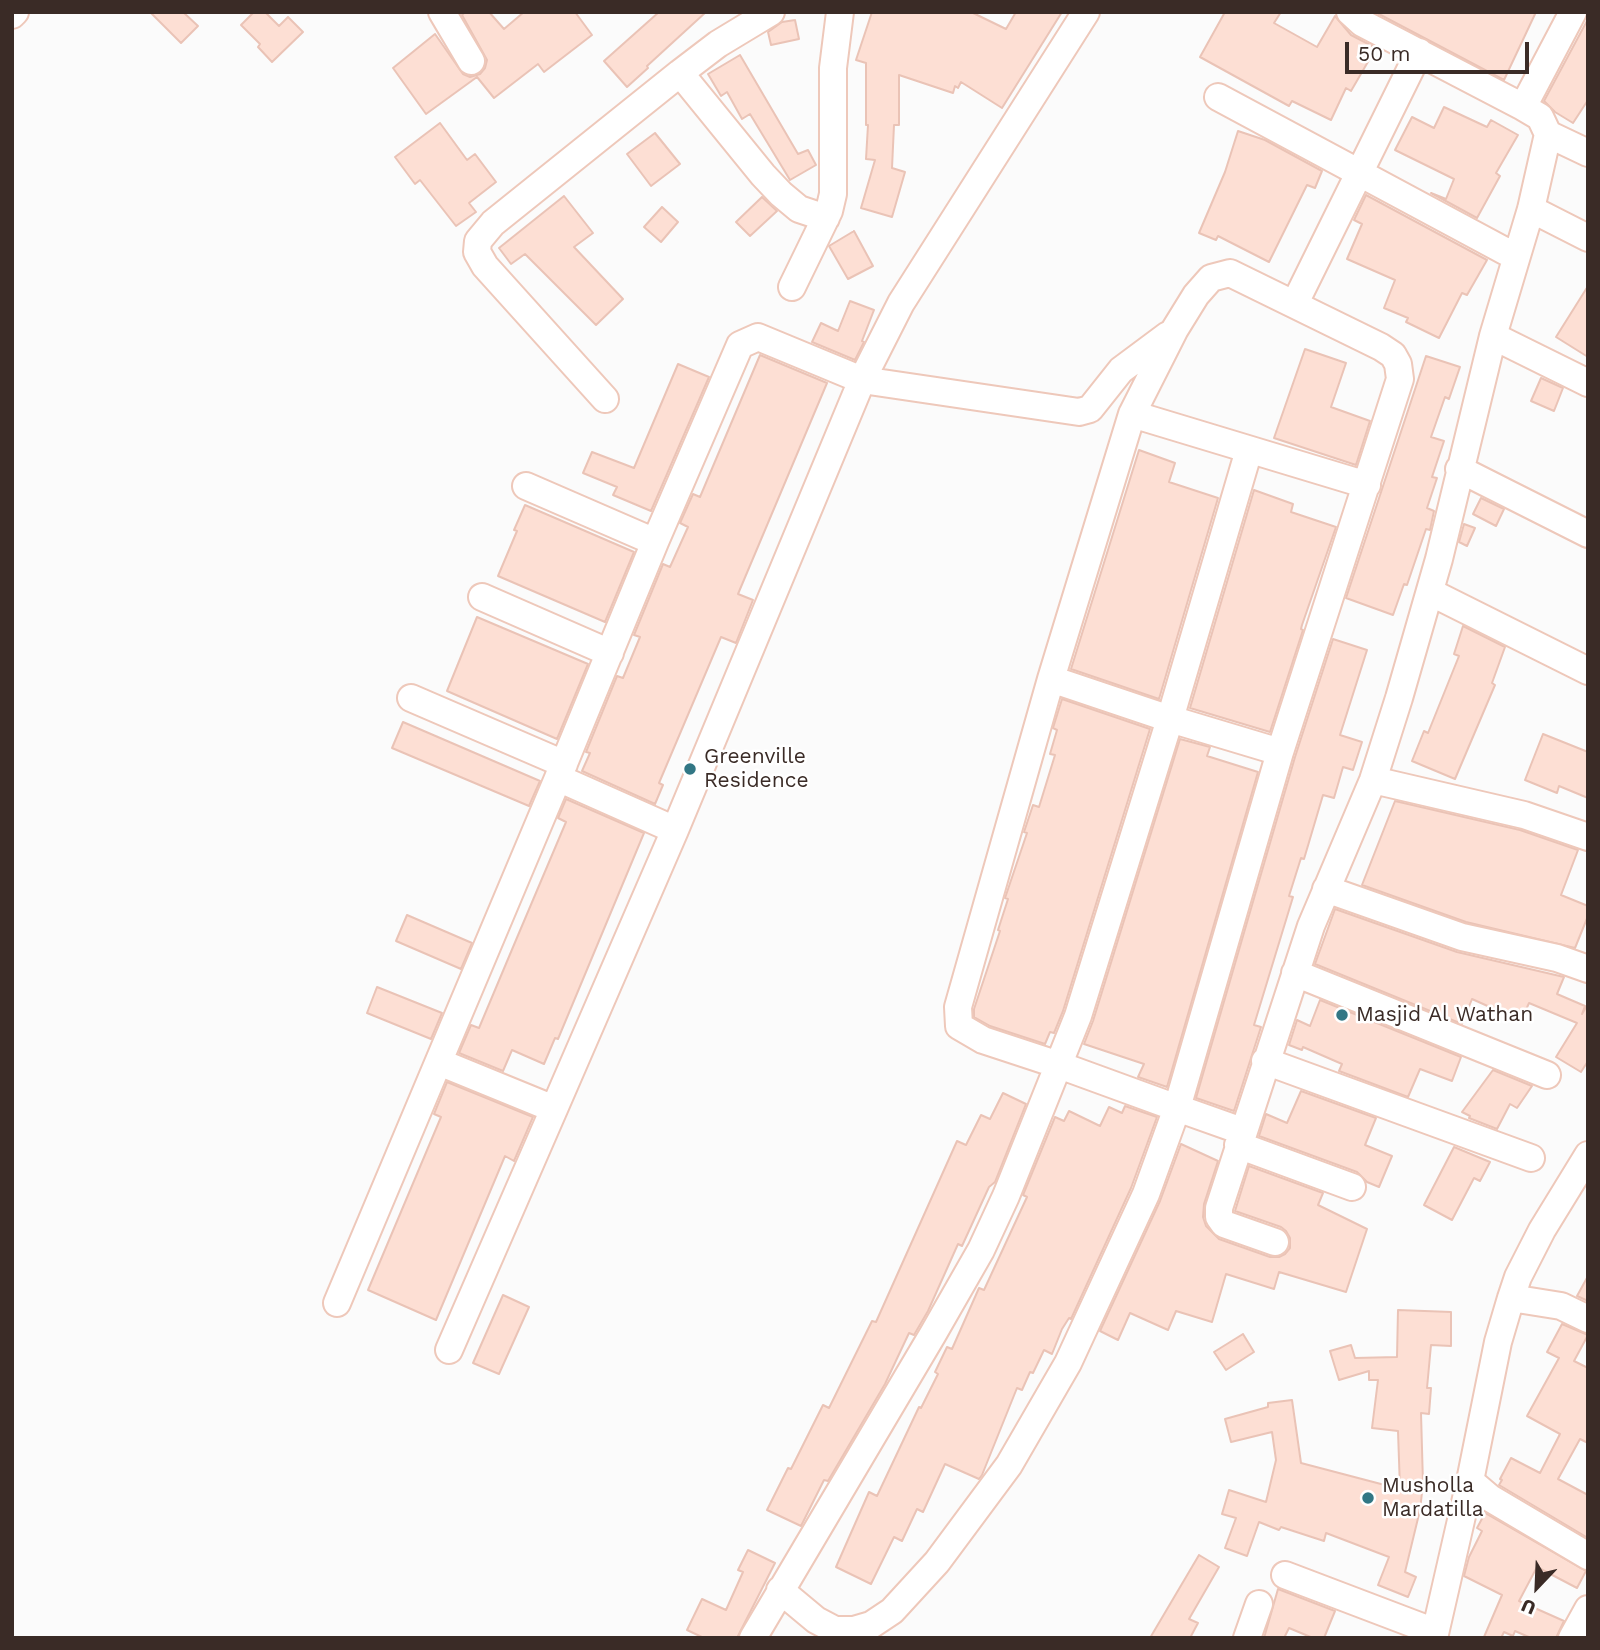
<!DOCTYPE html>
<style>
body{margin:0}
#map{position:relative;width:1600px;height:1650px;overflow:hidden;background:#fbfbfb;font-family:"Work Sans",sans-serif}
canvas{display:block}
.frame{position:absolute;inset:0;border:14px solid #3a2b26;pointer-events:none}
.north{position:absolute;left:1502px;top:1552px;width:70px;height:70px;-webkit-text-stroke:5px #fff;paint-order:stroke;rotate:203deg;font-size:19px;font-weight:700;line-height:28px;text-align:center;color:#3a2b26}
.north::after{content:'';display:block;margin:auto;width:24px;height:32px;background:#3a2b26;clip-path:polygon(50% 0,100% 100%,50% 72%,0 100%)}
.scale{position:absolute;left:1345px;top:42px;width:184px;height:32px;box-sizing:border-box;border:4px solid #3a2b26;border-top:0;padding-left:9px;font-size:21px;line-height:24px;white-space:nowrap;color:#3a2b26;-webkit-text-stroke:5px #fff;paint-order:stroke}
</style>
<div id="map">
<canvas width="1600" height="1650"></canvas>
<div class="frame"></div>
<div class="north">U</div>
<div class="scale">50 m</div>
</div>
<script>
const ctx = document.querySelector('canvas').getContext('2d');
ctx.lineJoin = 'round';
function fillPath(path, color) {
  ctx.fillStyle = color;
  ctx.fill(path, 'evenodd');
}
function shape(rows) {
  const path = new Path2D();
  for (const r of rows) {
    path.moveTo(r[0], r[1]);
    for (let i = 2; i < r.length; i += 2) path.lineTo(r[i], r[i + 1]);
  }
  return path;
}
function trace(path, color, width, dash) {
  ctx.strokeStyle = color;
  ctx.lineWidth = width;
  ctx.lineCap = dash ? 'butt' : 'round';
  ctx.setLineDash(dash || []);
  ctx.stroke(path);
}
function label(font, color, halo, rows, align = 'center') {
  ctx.font = font + ' "Work Sans",sans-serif';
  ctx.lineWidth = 5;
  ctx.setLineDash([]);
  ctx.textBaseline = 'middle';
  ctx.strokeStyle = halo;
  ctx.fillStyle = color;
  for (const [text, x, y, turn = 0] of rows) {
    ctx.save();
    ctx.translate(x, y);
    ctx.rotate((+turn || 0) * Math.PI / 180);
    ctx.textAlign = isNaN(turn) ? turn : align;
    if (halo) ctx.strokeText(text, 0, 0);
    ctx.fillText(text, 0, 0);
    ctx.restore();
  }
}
const building = shape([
 [150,12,183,12,198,26,181,43,150,12],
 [254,12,265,12,279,26,288,17,303,32,272,62,258,47,260,44,241,25,254,12],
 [465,12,489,12,504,29,524,12,575,12,592,35,544,72,538,64,494,98,477,77,426,114,393,68,435,34,463,74,470,77,480,74,485,68,487,60,462,15,465,12],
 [659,12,706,12,647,66,648,68,627,87,604,61,659,12],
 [872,12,971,12,1006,29,1016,12,1062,12,1002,108,961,82,958,88,955,86,953,93,899,75,899,125,894,125,892,168,905,172,892,217,861,208,875,160,866,159,868,125,866,125,866,63,856,60,872,12],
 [1225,12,1281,12,1274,23,1317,47,1335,16,1351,35,1376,48,1351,91,1346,88,1331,120,1292,101,1289,106,1200,57,1225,12],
 [1375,12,1536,12,1504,80,1375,12],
 [1588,19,1588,100,1573,123,1555,112,1544,101,1588,19],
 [795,20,799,39,771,45,768,32,782,22,795,20],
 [740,55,798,154,808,150,816,165,790,180,750,114,742,119,727,92,721,96,708,74,740,55],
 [1444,107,1487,127,1491,120,1518,135,1496,173,1500,176,1477,218,1431,193,1446,199,1454,179,1395,150,1412,117,1434,128,1444,107],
 [440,123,467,160,475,154,496,182,469,203,476,212,456,226,420,180,415,184,395,157,440,123],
 [1238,131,1265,140,1322,171,1315,188,1307,185,1269,262,1218,236,1216,240,1199,233,1225,172,1238,131],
 [655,133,680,164,651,186,627,154,655,133],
 [1366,195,1487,260,1467,295,1462,293,1439,338,1406,322,1408,318,1384,308,1395,280,1347,259,1362,224,1354,220,1366,195],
 [564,196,593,233,574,247,623,299,596,325,525,254,511,264,499,248,564,196],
 [762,197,777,211,750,236,736,222,762,197],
 [662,207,678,222,661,242,644,227,662,207],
 [854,231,873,266,848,279,829,246,854,231],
 [1588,286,1588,357,1556,337,1588,286],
 [850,301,874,310,862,341,864,342,855,360,812,342,821,323,838,331,850,301],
 [1305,349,1346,363,1331,407,1370,421,1356,465,1274,438,1305,349],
 [760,355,827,383,738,594,753,600,736,643,721,637,659,783,663,785,655,804,582,771,590,753,586,752,617,676,623,678,640,637,634,635,663,564,670,567,688,527,680,523,693,494,700,497,760,355],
 [1426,356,1460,367,1449,399,1445,397,1431,437,1444,441,1432,477,1437,478,1427,508,1434,511,1430,530,1426,529,1407,585,1404,584,1393,615,1346,598,1426,356],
 [678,364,709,377,651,511,613,495,617,487,583,473,592,452,634,468,678,364],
 [1541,378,1563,388,1554,411,1531,401,1541,378],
 [1139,450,1175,463,1169,482,1218,498,1159,699,1071,669,1139,450],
 [1254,490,1293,504,1291,512,1336,527,1302,625,1301,629,1303,630,1270,732,1190,708,1254,490],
 [1481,498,1504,509,1496,526,1473,514,1481,498],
 [525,505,634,552,605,622,498,576,517,531,514,530,525,505],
 [1464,524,1475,528,1467,546,1459,542,1464,524],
 [477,617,588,664,557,739,447,691,477,617],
 [1463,626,1505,647,1492,683,1495,685,1455,779,1412,761,1424,731,1428,733,1459,656,1454,654,1463,626],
 [1333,639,1367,650,1340,735,1362,742,1353,770,1343,767,1334,798,1323,795,1304,859,1301,858,1289,896,1293,897,1254,1025,1261,1027,1234,1111,1196,1098,1295,757,1333,639],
 [1062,699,1150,729,1063,1011,1054,1033,1050,1032,1045,1044,990,1026,974,1017,974,1009,1000,931,998,930,1008,899,1005,898,1027,833,1024,832,1033,805,1039,807,1055,755,1050,754,1057,730,1053,728,1062,699],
 [403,722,540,781,529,806,392,748,403,722],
 [1543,734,1588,752,1588,798,1559,786,1557,793,1525,780,1543,734],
 [1180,739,1210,747,1207,756,1258,772,1167,1087,1138,1077,1144,1064,1084,1044,1093,1021,1180,739],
 [566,799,644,833,558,1039,555,1038,544,1064,512,1050,503,1071,459,1053,471,1025,479,1028,516,940,566,822,558,818,566,799],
 [1395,801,1520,830,1578,850,1561,895,1588,906,1588,916,1575,948,1466,922,1362,885,1395,801],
 [1335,909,1457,952,1564,977,1557,994,1585,1006,1582,1014,1588,1004,1588,1061,1581,1072,1556,1057,1577,1023,1529,1003,1521,1021,1472,999,1462,1024,1315,964,1335,909],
 [407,915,472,943,461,969,396,941,407,915],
 [377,987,442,1013,431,1039,367,1013,377,987],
 [1320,1000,1461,1057,1452,1081,1420,1069,1408,1097,1339,1071,1342,1064,1303,1047,1302,1050,1289,1045,1297,1020,1310,1026,1320,1000],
 [1493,1070,1532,1086,1517,1108,1510,1104,1497,1129,1469,1118,1470,1116,1462,1112,1493,1070],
 [447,1082,533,1117,514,1161,505,1156,436,1320,368,1290,441,1117,434,1114,447,1082],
 [1301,1091,1376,1118,1365,1145,1392,1156,1379,1187,1367,1182,1357,1172,1259,1136,1266,1114,1287,1123,1301,1091],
 [1003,1093,1026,1104,995,1182,989,1187,962,1246,958,1244,928,1311,914,1335,909,1333,885,1384,828,1481,824,1480,801,1526,767,1510,788,1468,791,1469,823,1405,829,1408,872,1321,876,1322,957,1141,966,1145,981,1115,990,1119,1003,1093],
 [1125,1106,1157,1117,1131,1188,1071,1319,1069,1318,1062,1329,1052,1354,1044,1350,1033,1373,1030,1372,1022,1390,1017,1388,982,1475,979,1479,945,1464,923,1512,917,1509,902,1541,894,1537,871,1584,836,1567,869,1492,877,1496,919,1407,921,1408,938,1374,935,1372,947,1347,952,1349,979,1288,984,1290,1027,1197,1023,1195,1055,1117,1064,1121,1069,1111,1100,1126,1109,1107,1122,1113,1125,1106],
 [1181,1144,1218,1161,1204,1204,1203,1217,1206,1226,1219,1239,1270,1257,1279,1257,1285,1254,1290,1248,1290,1238,1286,1231,1281,1227,1235,1211,1249,1166,1323,1193,1318,1205,1367,1229,1346,1292,1279,1272,1274,1289,1226,1274,1212,1322,1176,1311,1168,1330,1130,1313,1118,1340,1100,1331,1160,1201,1181,1144],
 [1454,1147,1490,1162,1480,1181,1474,1178,1452,1220,1424,1205,1454,1147],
 [1588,1276,1588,1301,1577,1296,1588,1276],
 [503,1295,529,1307,499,1374,473,1363,503,1295],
 [1398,1310,1451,1312,1451,1346,1431,1345,1427,1388,1431,1388,1429,1414,1421,1413,1423,1484,1420,1510,1405,1572,1416,1577,1408,1597,1378,1585,1389,1557,1326,1533,1324,1541,1281,1527,1279,1530,1259,1522,1247,1556,1225,1548,1236,1518,1222,1514,1229,1490,1266,1502,1276,1460,1272,1432,1231,1442,1225,1419,1268,1407,1268,1403,1292,1400,1301,1463,1400,1489,1398,1431,1372,1428,1378,1380,1369,1380,1369,1371,1339,1380,1330,1351,1351,1345,1355,1358,1397,1357,1398,1310],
 [1562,1324,1588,1335,1574,1361,1588,1368,1588,1443,1580,1439,1558,1479,1588,1495,1588,1538,1499,1485,1502,1480,1500,1479,1511,1458,1540,1473,1560,1434,1527,1416,1559,1358,1547,1352,1562,1324],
 [1243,1334,1254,1352,1226,1370,1214,1352,1243,1334],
 [1485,1513,1586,1571,1577,1588,1537,1567,1519,1601,1564,1621,1556,1638,1531,1638,1515,1631,1513,1636,1504,1632,1501,1638,1484,1637,1502,1595,1464,1576,1469,1557,1482,1531,1477,1528,1485,1513],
 [748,1550,775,1563,737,1638,704,1638,687,1630,702,1599,726,1610,743,1572,738,1570,748,1550],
 [1199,1555,1219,1567,1189,1619,1198,1623,1190,1638,1150,1638,1199,1555],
 [1278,1589,1335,1611,1324,1638,1313,1638,1289,1628,1284,1638,1264,1638,1278,1589]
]);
fillPath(building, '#fddfd4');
trace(building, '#eac3b6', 2);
const street = shape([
 [442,12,471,61],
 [1086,12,901,303,862,380,675,830,558,778,655,542,740,345,758,337,862,380,1079,412,1090,409,1121,370,1168,335],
 [12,15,15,12],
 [680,73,763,175,781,194,799,209,826,218],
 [1218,97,1516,257],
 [1523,107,1573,12],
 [1548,134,1588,153],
 [1531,209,1588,238],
 [792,287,829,211,833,194,833,68,840,12],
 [1295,303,1419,52],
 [1493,336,1588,383],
 [605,399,485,266,477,252,478,241,493,223,680,73,718,44,771,12],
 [1132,414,1367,485],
 [1459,469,1588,534],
 [526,486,655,542],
 [1430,592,1588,671],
 [482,597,610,653],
 [1051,679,1170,719,1280,752],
 [411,698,564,764],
 [1373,780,1524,815,1588,837],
 [1326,889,1462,937,1557,958,1588,969],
 [1295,973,1547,1075],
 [1265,1061,1531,1158],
 [439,1062,554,1109,675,830],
 [1238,1145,1352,1187],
 [1275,1242,1224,1224,1219,1217,1219,1208,1311,926,1373,780,1399,698,1439,559,1493,336,1531,209,1548,134,1540,117,1523,107,1362,23,1350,12],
 [1511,1298,1561,1306,1588,1319],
 [337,1303,558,778],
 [449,1350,554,1109],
 [1470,1481,1490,1498,1588,1556],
 [1285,1575,1435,1632],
 [780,1590,816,1620,835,1630,854,1630,871,1625,892,1611,937,1562,1009,1465,1068,1363,1146,1194,1177,1108,1280,752,1400,379,1398,364,1393,355,1381,347,1230,273,1211,278,1196,295,1175,329,1132,414,1051,679,958,1007,959,1026,983,1040,1059,1065,1177,1108,1242,1131],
 [753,1638,933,1334,981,1250,1006,1196,1078,1016,1170,719,1249,450],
 [1247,1638,1259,1604],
 [1434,1638,1470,1481,1498,1342,1511,1298,1518,1277,1542,1230,1588,1155],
 [1572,1638,1588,1609]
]);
trace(street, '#eec8ba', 30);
trace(street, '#fff', 26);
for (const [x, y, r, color] of [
 [690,769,7,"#327785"],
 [1342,1015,7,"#327785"],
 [1368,1498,7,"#327785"]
]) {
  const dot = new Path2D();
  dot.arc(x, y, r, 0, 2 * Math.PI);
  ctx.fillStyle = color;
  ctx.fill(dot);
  trace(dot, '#fff', 2.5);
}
label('21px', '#3a2b26', '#fff', [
 ["Greenville",704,757],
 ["Residence",704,781],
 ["Masjid Al Wathan",1356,1015],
 ["Musholla",1382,1486],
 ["Mardatilla",1382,1510]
], 'left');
</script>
